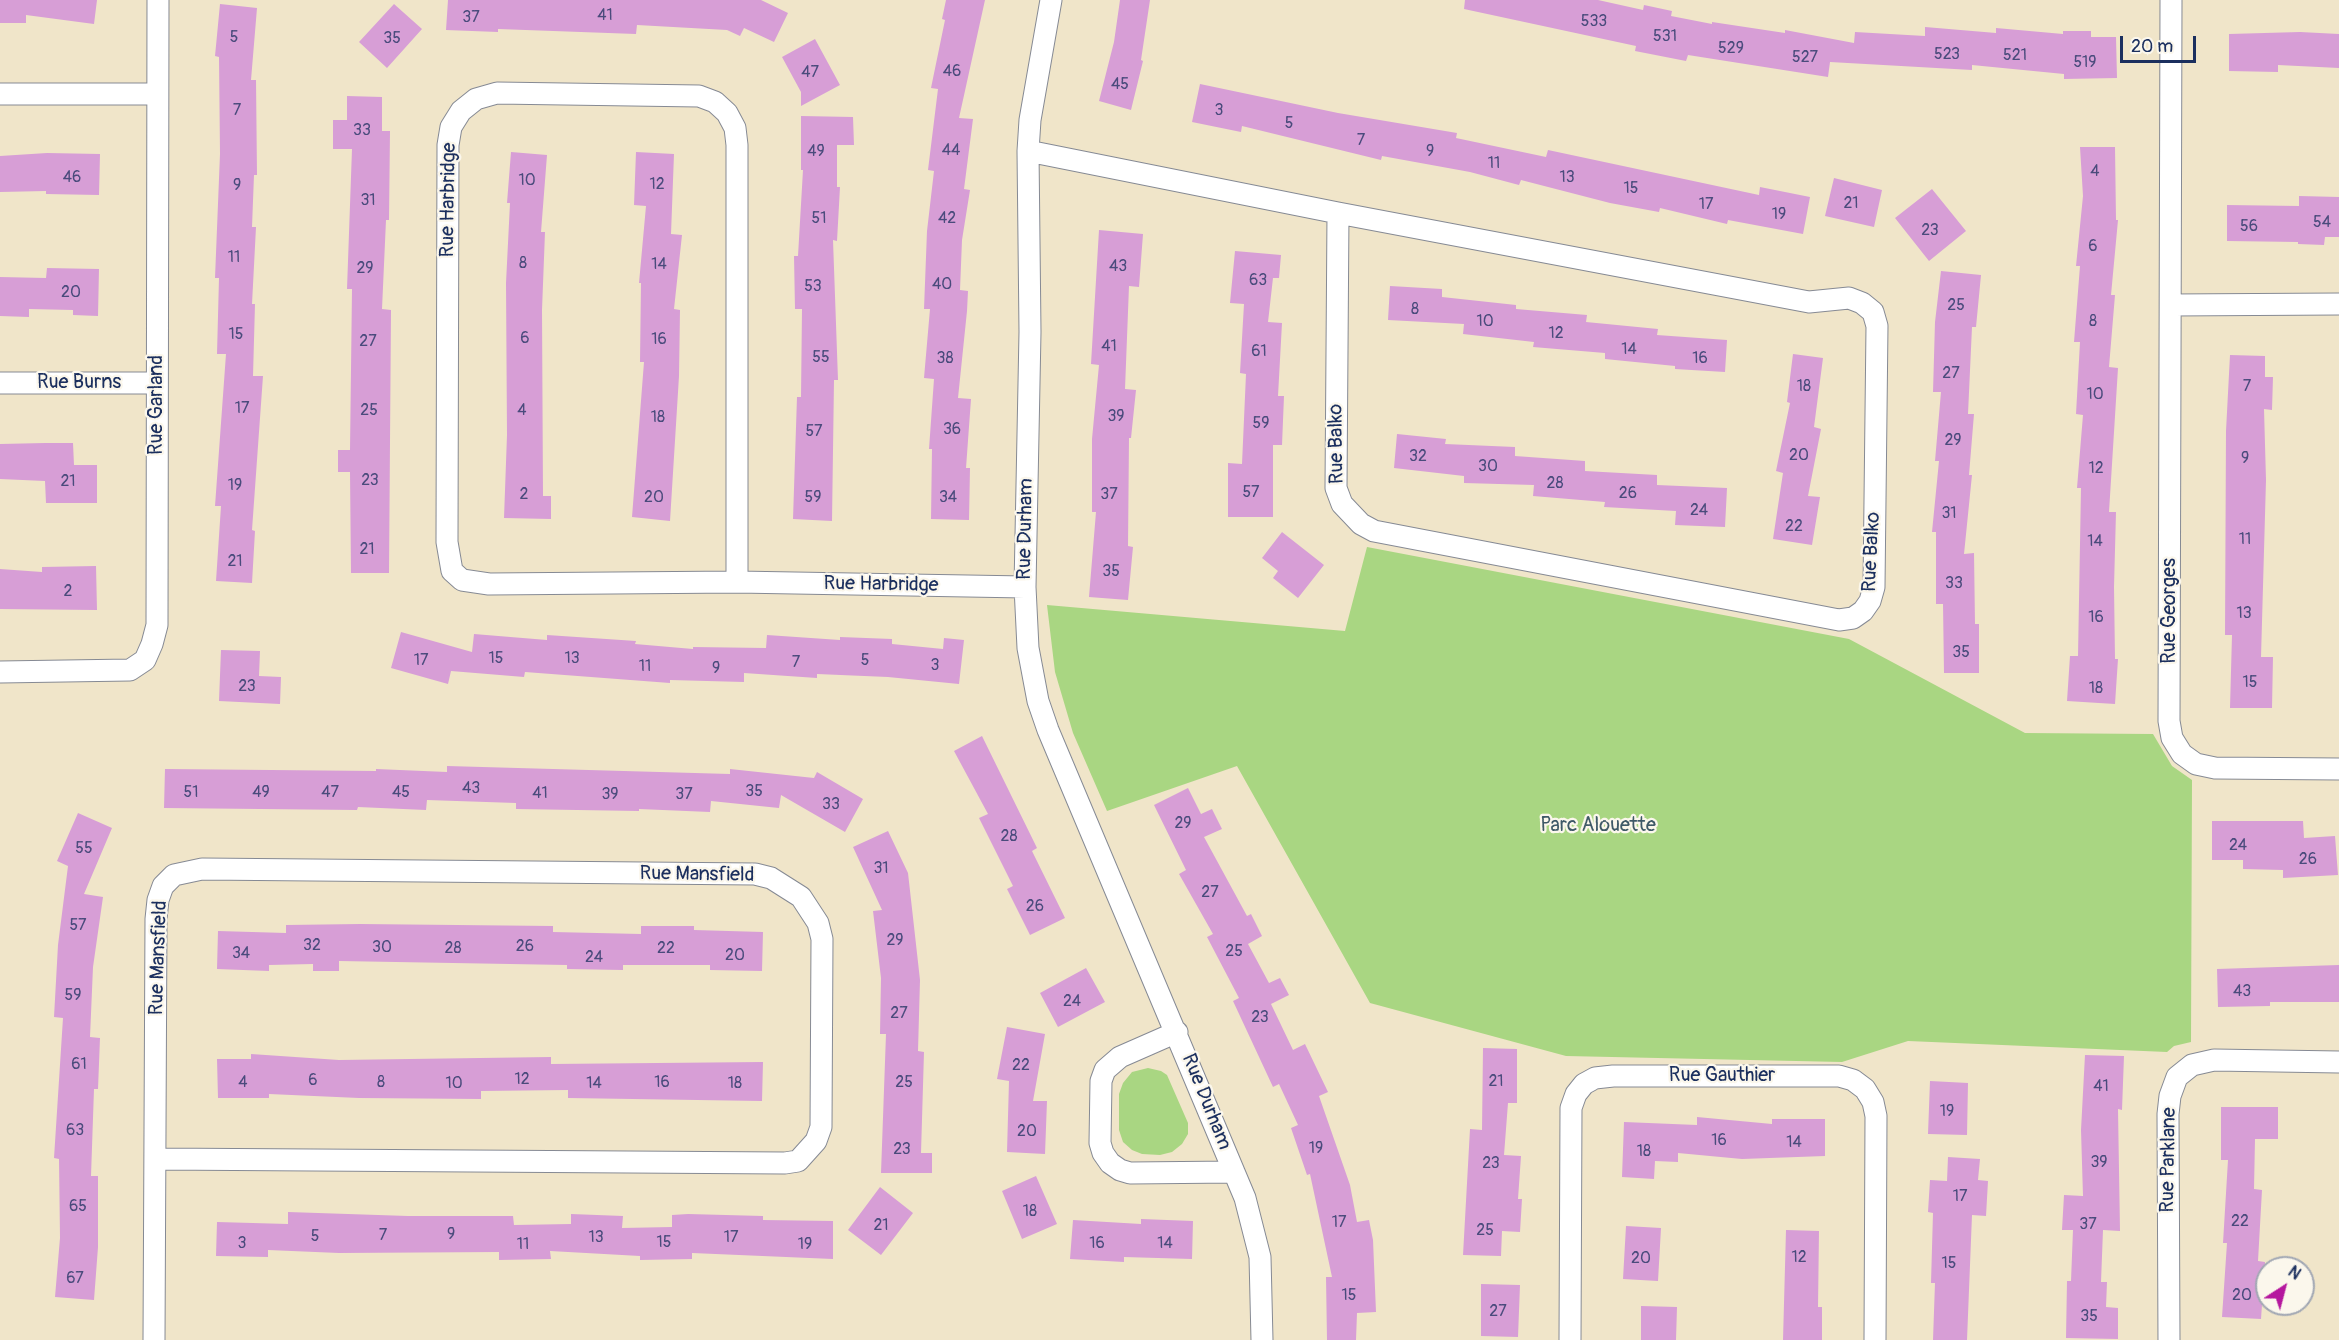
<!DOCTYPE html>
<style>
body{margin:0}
#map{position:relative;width:2339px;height:1340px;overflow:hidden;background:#f0e5c9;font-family:Pangolin,sans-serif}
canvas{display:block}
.north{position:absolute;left:2255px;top:1256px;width:60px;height:60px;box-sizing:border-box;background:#fbf7ec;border:2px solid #a1a7b3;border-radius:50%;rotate:36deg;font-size:16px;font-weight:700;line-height:24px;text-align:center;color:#1b2f5e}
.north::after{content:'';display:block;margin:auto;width:21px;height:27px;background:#b5179e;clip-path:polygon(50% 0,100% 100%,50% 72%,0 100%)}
.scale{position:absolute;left:2120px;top:36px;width:76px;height:27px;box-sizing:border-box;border:3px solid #1b2f5e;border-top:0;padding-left:8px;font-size:18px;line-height:21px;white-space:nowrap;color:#1b2f5e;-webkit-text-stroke:4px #fbf7ec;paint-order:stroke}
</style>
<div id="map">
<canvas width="2339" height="1340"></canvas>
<div class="north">N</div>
<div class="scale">20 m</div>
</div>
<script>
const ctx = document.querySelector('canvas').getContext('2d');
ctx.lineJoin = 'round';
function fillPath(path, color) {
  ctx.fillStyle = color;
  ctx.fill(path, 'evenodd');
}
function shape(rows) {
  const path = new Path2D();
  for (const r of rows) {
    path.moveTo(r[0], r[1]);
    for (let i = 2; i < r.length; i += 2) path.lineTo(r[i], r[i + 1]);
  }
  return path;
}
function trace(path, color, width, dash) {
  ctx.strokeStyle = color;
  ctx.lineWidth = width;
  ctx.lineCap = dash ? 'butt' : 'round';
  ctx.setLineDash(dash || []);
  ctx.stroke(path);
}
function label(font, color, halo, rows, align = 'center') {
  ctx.font = font + ' Pangolin,sans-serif';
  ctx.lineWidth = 4.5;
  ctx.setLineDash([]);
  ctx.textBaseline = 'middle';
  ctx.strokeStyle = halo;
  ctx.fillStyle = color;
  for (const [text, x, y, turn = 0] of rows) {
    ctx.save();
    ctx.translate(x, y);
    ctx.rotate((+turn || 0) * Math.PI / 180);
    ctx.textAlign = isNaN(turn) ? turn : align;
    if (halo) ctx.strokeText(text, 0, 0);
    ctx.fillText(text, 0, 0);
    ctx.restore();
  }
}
fillPath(shape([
 [1367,547,1849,639,2025,733,2153,734,2172,766,2192,780,2191,1042,2174,1046,2167,1052,1908,1041,1842,1062,1566,1056,1370,1003,1237,766,1107,811,1073,733,1055,672,1047,605,1345,631],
 [1148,1068,1161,1071,1167,1075,1188,1123,1188,1134,1182,1144,1172,1152,1160,1155,1142,1154,1132,1150,1123,1142,1119,1130,1119,1094,1123,1083,1132,1072]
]), '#a9d682');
fillPath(shape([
 [0,0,97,0,94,24,26,15,26,23,0,23],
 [448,0,761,0,788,13,774,42,744,28,740,36,727,30,637,25,636,34,498,29,498,32,446,30],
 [946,0,985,0,959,118,973,119,964,189,970,190,962,240,960,290,968,291,967,311,958,398,971,399,966,468,970,468,969,520,931,519,932,449,929,449,934,379,924,378,930,309,924,309,927,231,934,171,928,170,938,89,931,88,945,20,942,19],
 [1120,0,1150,0,1141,60,1143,61,1131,110,1099,101,1114,42],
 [1465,0,1598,0,1643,10,1644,5,1672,11,1671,16,1712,24,1712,22,1785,33,1785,30,1854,43,1855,32,1925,36,1925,27,1996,33,1996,28,2063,34,2063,31,2091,31,2091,37,2116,37,2117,78,2064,79,2064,74,1972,65,1972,70,1830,62,1828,77,1688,55,1686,61,1635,51,1636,46,1464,9],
 [220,4,257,8,251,80,256,80,257,175,254,175,252,227,256,227,252,304,255,304,253,376,263,376,252,530,255,531,252,583,216,581,221,506,215,506,226,354,217,354,219,278,215,278,220,154,219,57,215,56],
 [394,4,422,29,387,68,359,42],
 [2300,32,2339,34,2339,68,2278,65,2278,72,2229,71,2229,34],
 [815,39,840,85,801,106,801,92,782,57],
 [1200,84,1338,113,1457,133,1456,138,1546,157,1548,150,1759,195,1760,187,1810,197,1803,234,1728,220,1727,224,1660,208,1659,212,1610,203,1521,180,1519,185,1470,172,1382,156,1381,160,1242,126,1241,132,1192,122],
 [347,96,382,97,382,131,390,131,389,220,386,220,382,309,391,310,389,573,351,573,350,472,338,472,338,450,350,450,352,289,347,289,352,149,333,149,333,120,347,120],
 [801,116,853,117,854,145,837,145,837,187,840,187,837,241,833,240,838,380,834,380,832,521,793,519,797,397,801,397,802,309,795,309,794,256,798,256,803,170,801,170],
 [2080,147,2115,147,2116,220,2118,220,2111,295,2115,295,2109,367,2118,368,2109,512,2116,512,2114,587,2115,659,2118,659,2115,704,2067,701,2070,656,2078,656,2081,488,2077,488,2083,415,2076,414,2080,342,2074,342,2080,266,2076,266,2083,196],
 [511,152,547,155,541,232,545,232,542,310,543,496,551,496,551,519,504,518,507,435,506,283,510,203,507,203],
 [636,152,674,154,671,234,682,235,674,309,680,310,679,376,670,521,632,517,644,362,640,362,641,283,639,283,646,206,634,205],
 [47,153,100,154,99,195,46,194,46,191,0,192,0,156],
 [1834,178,1882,190,1874,227,1825,216],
 [1932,189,1966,231,1929,261,1895,218],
 [2299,196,2339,197,2339,237,2325,237,2324,245,2298,244,2298,242,2227,241,2227,205,2299,206],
 [1099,230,1143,234,1139,287,1129,286,1125,389,1136,390,1131,438,1129,438,1128,546,1133,547,1128,600,1089,597,1096,512,1092,512,1092,439,1099,365,1091,364],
 [1235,251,1281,255,1279,278,1273,278,1268,322,1282,323,1278,396,1284,396,1282,445,1273,445,1273,517,1228,517,1228,463,1242,464,1246,374,1240,373,1244,304,1230,303],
 [47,268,99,269,98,316,73,315,73,310,29,309,29,317,0,316,0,277,46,278],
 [1941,271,1981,275,1976,327,1972,327,1968,414,1974,414,1969,475,1972,475,1964,554,1974,553,1975,624,1979,624,1979,673,1944,673,1943,604,1936,604,1936,532,1932,532,1939,461,1935,461,1941,392,1933,392,1935,322],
 [1390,286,1442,289,1442,297,1516,305,1516,309,1587,315,1586,322,1658,329,1657,335,1727,340,1725,372,1675,369,1675,366,1605,359,1605,353,1533,347,1534,342,1463,334,1464,324,1388,320],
 [1793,354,1823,358,1814,427,1821,429,1808,496,1820,497,1812,545,1773,539,1783,473,1776,471,1790,403,1787,402],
 [2230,355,2265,356,2265,377,2273,377,2272,410,2264,409,2266,480,2261,657,2273,657,2272,708,2230,708,2232,635,2225,635,2226,431],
 [1397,434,1446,439,1445,444,1515,447,1515,456,1585,461,1585,471,1657,475,1657,485,1727,488,1725,527,1675,525,1676,511,1604,507,1605,502,1533,496,1534,485,1464,483,1464,476,1394,468],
 [45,443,73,443,74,465,97,465,97,503,46,503,45,481,0,479,0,444],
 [1282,532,1324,565,1298,598,1273,578,1278,571,1262,558],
 [96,566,97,610,0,609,0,569,42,572,42,567],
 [401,632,472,652,474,634,547,640,547,635,636,641,635,644,693,649,693,647,766,648,767,635,840,640,840,637,892,639,892,644,943,649,944,638,964,640,959,684,888,677,817,674,817,678,744,673,744,682,670,680,670,683,525,672,524,677,451,671,448,684,391,668],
 [221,650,260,651,259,676,281,677,280,704,219,701],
 [982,736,1037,848,1032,851,1065,918,1030,935,1007,889,1013,886,979,818,988,814,954,751],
 [447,766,730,774,730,769,814,778,817,772,863,799,845,832,781,795,779,808,711,801,710,812,639,809,639,811,516,809,516,803,427,800,426,810,358,807,357,810,164,808,165,769,376,771,376,769,447,772],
 [1188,788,1201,814,1212,809,1222,829,1204,837,1247,916,1251,914,1262,936,1248,944,1269,983,1280,978,1289,995,1271,1004,1293,1050,1305,1044,1328,1092,1319,1096,1350,1185,1357,1222,1369,1220,1373,1240,1376,1312,1357,1313,1356,1340,1327,1340,1326,1277,1332,1277,1310,1174,1307,1175,1291,1128,1298,1125,1279,1084,1273,1087,1233,1001,1239,998,1207,937,1213,934,1179,874,1186,870,1154,805],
 [78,813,112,828,84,894,103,897,93,967,90,1037,100,1038,98,1089,94,1089,91,1176,98,1176,98,1247,94,1300,55,1297,60,1238,59,1159,54,1158,63,1018,54,1017,58,945,68,866,57,861],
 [2212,821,2303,821,2304,838,2335,836,2338,875,2283,878,2283,870,2243,869,2243,860,2212,860],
 [888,831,908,873,920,980,918,1051,924,1052,921,1153,932,1153,932,1173,881,1173,886,1034,880,1034,881,978,873,911,882,910,853,847],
 [360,924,553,926,553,932,641,934,641,926,694,926,694,930,763,932,762,971,710,970,710,965,623,965,623,970,567,969,567,965,339,961,339,971,313,971,313,964,269,965,269,971,217,969,218,931,286,933,286,925],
 [2339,965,2339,1002,2270,1002,2270,1006,2218,1007,2217,969],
 [1086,968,1105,1002,1058,1027,1040,993],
 [1007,1027,1045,1034,1033,1101,1047,1101,1045,1154,1007,1152,1009,1081,997,1079],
 [1483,1048,1517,1049,1517,1103,1508,1103,1504,1155,1521,1156,1518,1199,1522,1199,1520,1232,1502,1231,1501,1256,1463,1255,1470,1129,1482,1130],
 [251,1054,339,1060,551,1057,551,1064,763,1062,762,1101,568,1098,568,1090,481,1091,481,1099,359,1098,269,1094,269,1098,218,1098,217,1059,251,1059],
 [2085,1055,2124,1056,2122,1110,2118,1109,2120,1231,2103,1230,2101,1282,2107,1282,2106,1307,2118,1308,2118,1339,2066,1338,2067,1281,2071,1281,2073,1230,2062,1230,2064,1195,2083,1196,2081,1130],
 [1930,1081,1968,1083,1967,1135,1928,1134],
 [2221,1107,2278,1107,2278,1139,2255,1139,2254,1189,2262,1190,2258,1261,2265,1262,2261,1319,2222,1317,2227,1243,2223,1243,2228,1160,2221,1160],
 [1697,1117,1772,1124,1772,1119,1825,1119,1825,1156,1742,1159,1678,1153,1678,1162,1655,1161,1654,1179,1622,1177,1624,1122,1697,1125],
 [1948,1157,1980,1159,1978,1180,1988,1181,1986,1216,1972,1215,1967,1340,1933,1340,1935,1283,1931,1283,1933,1213,1928,1212,1930,1180,1947,1181],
 [1036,1176,1057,1224,1022,1239,1002,1191],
 [880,1187,913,1213,881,1255,848,1230],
 [288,1212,408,1216,513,1216,514,1225,571,1224,571,1214,623,1216,622,1228,672,1227,672,1215,688,1214,763,1216,763,1220,833,1221,833,1259,692,1253,692,1259,640,1260,640,1256,550,1251,551,1259,499,1260,499,1252,339,1253,268,1250,268,1257,216,1256,217,1222,288,1224],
 [1141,1219,1193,1221,1192,1259,1124,1257,1124,1262,1070,1259,1073,1220,1141,1224],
 [1626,1226,1661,1228,1658,1281,1623,1279],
 [1786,1230,1819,1231,1818,1307,1822,1307,1822,1340,1783,1340],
 [1481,1284,1520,1285,1518,1337,1481,1336],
 [1641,1306,1677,1307,1676,1340,1641,1340]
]), '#d79ed6');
const street = shape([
 [1051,0,1030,120,1028,151,1030,332,1025,587,1028,648,1038,701,1048,730,1245,1198,1260,1257,1262,1340],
 [2171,0,2169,721,2172,738,2182,754,2196,764,2215,768,2339,769],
 [0,94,157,94],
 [1028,151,1338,213,1809,302,1849,298,1862,303,1873,312,1877,326,1874,587,1870,601,1863,611,1853,618,1839,620,1374,531,1361,524,1342,504,1336,488,1338,213],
 [2172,305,2339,304],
 [0,383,157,383],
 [737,582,737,145,735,128,727,113,715,102,699,96,497,93,476,99,461,111,451,127,448,145,447,542,452,571,462,580,489,584,737,582,1025,587],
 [0,672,130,670,145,660,152,644,157,625,158,0],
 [1177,1032,1120,1057,1105,1070,1101,1081,1100,1143,1103,1153,1110,1163,1120,1170,1130,1173,1234,1172],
 [154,1340,156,919,158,900,163,886,174,875,202,869,755,874,771,878,801,897,818,923,822,939,821,1127,816,1141,798,1161,785,1163,156,1159],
 [1570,1340,1571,1108,1576,1094,1584,1084,1595,1078,1613,1076,1839,1076,1853,1080,1865,1089,1873,1102,1876,1116,1875,1340],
 [2169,1340,2168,1114,2170,1096,2177,1077,2192,1065,2214,1060,2339,1062]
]);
trace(street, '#868a94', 23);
trace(street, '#fff', 21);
label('16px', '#4a4b7c', null, [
 ["41",605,16],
 ["37",471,18],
 ["533",1594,22],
 ["531",1665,37],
 ["5",234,38],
 ["35",392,39],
 ["529",1731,49],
 ["523",1947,55],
 ["521",2015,56],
 ["527",1805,58],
 ["519",2085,63],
 ["46",952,72],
 ["47",810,73],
 ["45",1120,85],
 ["7",237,111],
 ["3",1219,111],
 ["5",1289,124],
 ["33",362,131],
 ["7",1361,141],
 ["44",951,151],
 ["49",816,152],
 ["9",1430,152],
 ["11",1494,164],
 ["4",2095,172],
 ["46",72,178],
 ["13",1567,178],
 ["10",527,181],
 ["12",657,185],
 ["9",237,186],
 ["15",1631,189],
 ["31",368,201],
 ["21",1851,204],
 ["17",1706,205],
 ["19",1779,215],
 ["51",819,219],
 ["42",947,219],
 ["54",2322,223],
 ["56",2249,227],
 ["23",1930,231],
 ["6",2093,247],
 ["11",234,258],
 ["8",523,264],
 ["14",659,265],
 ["43",1118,267],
 ["29",365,269],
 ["63",1258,281],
 ["40",942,285],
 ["53",813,287],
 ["20",71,293],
 ["25",1956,306],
 ["8",1415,310],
 ["10",1485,322],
 ["8",2093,322],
 ["12",1556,334],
 ["15",236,335],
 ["6",525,339],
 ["16",659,340],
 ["27",368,342],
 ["41",1109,347],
 ["14",1629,350],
 ["61",1259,352],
 ["55",821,358],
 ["38",945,359],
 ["16",1700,359],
 ["27",1951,374],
 ["18",1804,387],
 ["7",2247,387],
 ["10",2095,395],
 ["17",242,409],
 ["25",369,411],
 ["4",522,411],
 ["39",1116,417],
 ["18",658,418],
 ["59",1261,424],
 ["36",952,430],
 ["57",814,432],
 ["29",1953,441],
 ["20",1799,456],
 ["32",1418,457],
 ["9",2245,459],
 ["30",1488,467],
 ["12",2096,469],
 ["23",370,481],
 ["21",68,482],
 ["28",1555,484],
 ["19",235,486],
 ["57",1251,493],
 ["26",1628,494],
 ["2",524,495],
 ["37",1109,495],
 ["20",654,498],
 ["59",813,498],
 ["34",948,498],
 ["24",1699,511],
 ["31",1949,514],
 ["22",1794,527],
 ["11",2245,540],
 ["14",2095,542],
 ["21",367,550],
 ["21",235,562],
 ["35",1111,572],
 ["33",1954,584],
 ["2",68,592],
 ["13",2244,614],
 ["16",2096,618],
 ["35",1961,653],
 ["15",496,659],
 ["13",572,659],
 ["17",421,661],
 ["5",865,661],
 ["7",796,663],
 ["3",935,666],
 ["11",645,667],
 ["9",716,669],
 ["15",2250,683],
 ["23",247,687],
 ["18",2096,689],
 ["43",471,789],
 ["35",754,792],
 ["51",191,793],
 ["49",261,793],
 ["47",330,793],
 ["45",401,793],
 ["41",540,794],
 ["39",610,795],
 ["37",684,795],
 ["33",831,805],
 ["29",1183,824],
 ["28",1009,837],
 ["24",2238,846],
 ["55",84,849],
 ["26",2308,860],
 ["31",881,869],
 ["27",1210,893],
 ["26",1035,907],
 ["57",78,926],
 ["29",895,941],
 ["32",312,946],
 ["26",525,947],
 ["30",382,948],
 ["28",453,949],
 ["22",666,949],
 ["25",1234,952],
 ["34",241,954],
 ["20",735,956],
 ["24",594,958],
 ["43",2242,992],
 ["59",73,996],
 ["24",1072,1002],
 ["27",899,1014],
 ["23",1260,1018],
 ["61",79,1065],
 ["22",1021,1066],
 ["12",522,1080],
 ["6",313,1081],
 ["21",1496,1082],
 ["4",243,1083],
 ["8",381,1083],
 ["16",662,1083],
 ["25",904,1083],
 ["10",454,1084],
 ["14",594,1084],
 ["18",735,1084],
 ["41",2101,1087],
 ["19",1947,1112],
 ["63",75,1131],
 ["20",1027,1132],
 ["16",1719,1141],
 ["14",1794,1143],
 ["19",1316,1149],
 ["23",902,1150],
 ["18",1644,1152],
 ["39",2099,1163],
 ["23",1491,1164],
 ["17",1960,1197],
 ["65",78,1207],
 ["18",1030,1212],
 ["22",2240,1222],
 ["17",1339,1223],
 ["37",2088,1225],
 ["21",881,1226],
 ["25",1485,1231],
 ["9",451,1235],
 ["7",383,1236],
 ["5",315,1237],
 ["13",596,1238],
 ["17",731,1238],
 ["15",664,1243],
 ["3",242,1244],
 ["16",1097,1244],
 ["14",1165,1244],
 ["11",523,1245],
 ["19",805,1245],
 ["12",1799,1258],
 ["20",1641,1259],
 ["15",1949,1264],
 ["67",75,1279],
 ["15",1349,1296],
 ["20",2242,1296],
 ["27",1498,1312],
 ["35",2089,1317]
]);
label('20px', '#1b2f5e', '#fbf7ec', [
 ["Rue Harbridge",449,200,-89],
 ["Rue Burns",79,383],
 ["Rue Garland",157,405,-90],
 ["Rue Balko",1337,444,-91],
 ["Rue Durham",1026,529,-89],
 ["Rue Balko",1872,552,-87],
 ["Rue Harbridge",881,585,1],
 ["Rue Georges",2170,611,-90],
 ["Rue Mansfield",697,875,1],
 ["Rue Mansfield",159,958,-88],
 ["Rue Gauthier",1722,1076],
 ["Rue Durham",1206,1102,68],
 ["Rue Parklane",2169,1160,-89]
]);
label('20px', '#3e5967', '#fbf7ec', [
 ["Parc Alouette",1598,826]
]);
</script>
